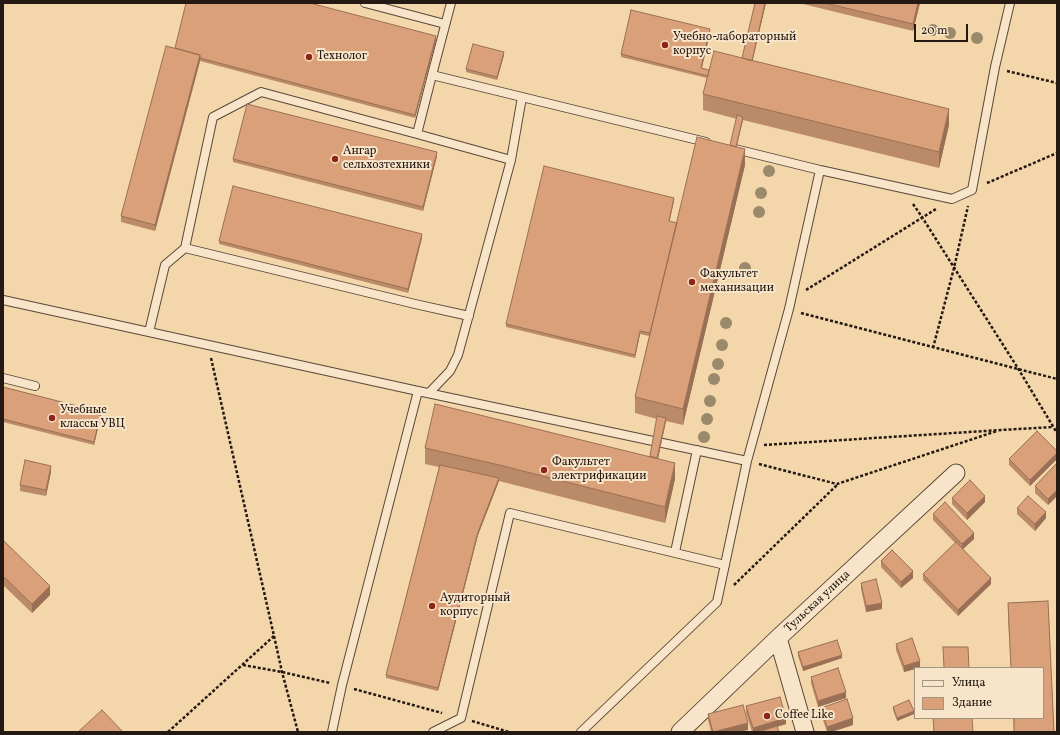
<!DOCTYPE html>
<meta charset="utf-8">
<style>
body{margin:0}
#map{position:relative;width:1060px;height:735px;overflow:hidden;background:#f4d6ab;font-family:Vollkorn,serif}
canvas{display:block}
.frame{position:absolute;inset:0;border:4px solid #241913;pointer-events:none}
.legend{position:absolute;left:914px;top:667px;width:130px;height:52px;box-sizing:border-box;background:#f8e4c8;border:1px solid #a39380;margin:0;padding:5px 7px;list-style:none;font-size:12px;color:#241913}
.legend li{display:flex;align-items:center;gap:8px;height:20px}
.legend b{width:20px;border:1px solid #a39380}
.scale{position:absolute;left:914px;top:24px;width:54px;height:18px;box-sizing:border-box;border:2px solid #241913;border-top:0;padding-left:5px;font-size:12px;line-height:14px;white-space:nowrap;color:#241913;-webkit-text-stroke:3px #f8e4c8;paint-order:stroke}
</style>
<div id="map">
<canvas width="1060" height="735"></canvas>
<div class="frame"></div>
<ul class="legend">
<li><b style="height:5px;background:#f8e4c8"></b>Улица</li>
<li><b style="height:11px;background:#daa079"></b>Здание</li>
</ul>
<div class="scale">20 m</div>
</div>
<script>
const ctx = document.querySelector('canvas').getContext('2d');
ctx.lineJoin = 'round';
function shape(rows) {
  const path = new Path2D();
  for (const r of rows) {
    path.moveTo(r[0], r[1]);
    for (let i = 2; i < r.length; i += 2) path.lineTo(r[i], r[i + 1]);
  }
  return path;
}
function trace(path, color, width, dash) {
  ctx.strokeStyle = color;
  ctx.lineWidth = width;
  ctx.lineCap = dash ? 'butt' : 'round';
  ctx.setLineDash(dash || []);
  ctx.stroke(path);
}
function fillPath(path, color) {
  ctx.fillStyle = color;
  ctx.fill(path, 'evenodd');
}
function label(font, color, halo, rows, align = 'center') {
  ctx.font = font + ' Vollkorn,serif';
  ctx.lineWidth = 4;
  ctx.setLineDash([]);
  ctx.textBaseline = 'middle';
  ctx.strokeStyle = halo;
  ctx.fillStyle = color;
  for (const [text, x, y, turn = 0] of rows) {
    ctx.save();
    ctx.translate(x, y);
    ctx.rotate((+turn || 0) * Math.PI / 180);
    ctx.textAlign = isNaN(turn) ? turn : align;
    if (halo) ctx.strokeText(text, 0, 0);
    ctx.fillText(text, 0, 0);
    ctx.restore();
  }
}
const lane = shape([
 [365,3,445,24],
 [451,3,432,75,706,142],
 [432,75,417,134,261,92,213,117,185,248,415,304,469,316],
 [417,134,511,160],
 [735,149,820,170,952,199,972,190,995,67,1010,3],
 [3,300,418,391,747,461,789,309,820,170],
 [149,332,165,265,185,248],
 [3,378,35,386],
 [429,393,450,371,458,355,511,160,522,97],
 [675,552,697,450],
 [332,732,342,685,418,391],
 [433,732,461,718,510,513,725,565],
 [581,732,717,602,747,461]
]);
const street = shape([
 [778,638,805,732],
 [680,732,778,638,956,473]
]);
trace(lane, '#584839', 10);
trace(street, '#584839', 19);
trace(shape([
 [1007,71,1057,83],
 [3,120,4,120],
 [987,183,1057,153],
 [913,204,922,217,1019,370,1057,433],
 [806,290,936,209],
 [801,313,1057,379],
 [933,348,954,268,968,206],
 [764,445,1001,430,1053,427],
 [759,464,837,484,997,431],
 [734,585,837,485],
 [274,636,282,672,298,732],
 [243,665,282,672,330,683],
 [354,689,442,713],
 [472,721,509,732],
 [168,732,274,636,211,358]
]), '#241913', 2.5, [3, 2]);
trace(lane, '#f8e4c8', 8);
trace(street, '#f8e4c8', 17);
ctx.fillStyle = '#9b896b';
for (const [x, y] of [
 [933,30],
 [950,33],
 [977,38],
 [769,171],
 [761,193],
 [759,212],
 [745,268],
 [726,323],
 [722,345],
 [718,364],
 [714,379],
 [710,401],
 [707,419],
 [704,437]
]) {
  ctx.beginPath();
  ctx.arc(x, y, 6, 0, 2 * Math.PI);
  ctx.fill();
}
fillPath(shape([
 [755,3,766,3,752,61,949,125,939,168,743,120,736,147,745,165,683,425,666,421,658,458,675,479,665,523,499,481,478,535,438,691,386,678,386,675,439,467,425,464,425,448,650,456,657,419,635,413,635,397,649,336,640,334,635,358,506,327,506,324,674,201,669,221,677,223,730,145,737,119,703,110,703,94,707,78,621,57,621,54,710,33,702,68,709,70,742,58],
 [799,3,920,3,913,31],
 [436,40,415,118,200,61,155,231,121,222,121,216,175,48],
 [504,55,497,80,466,72,466,69],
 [437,156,423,211,233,162,233,159],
 [422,238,408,293,219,244,219,241],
 [3,387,101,415,94,445,3,422],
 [1057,451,1057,459,1030,486,1009,465,1009,459],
 [1057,463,1057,496,1048,505,1035,493,1035,486],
 [51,472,46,496,20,491,20,485],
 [952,498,985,502,967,520,952,504],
 [1017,508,1046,518,1035,531,1017,514],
 [933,514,974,539,963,549,991,584,958,616,923,580,923,574,955,543,933,520],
 [3,540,50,595,32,613,3,585],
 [881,561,913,578,901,588,881,567],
 [861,583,882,609,866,612,861,589],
 [1048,601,1054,732,1014,732,1013,718,1043,718,1043,668,1011,668,1008,619,1008,603],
 [896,644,920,667,915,668,915,669,904,672,896,650],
 [798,652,842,658,803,671,798,656],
 [811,677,846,698,818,707,811,683],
 [746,706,786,724,777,727,779,732,752,732,746,713],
 [893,707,914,714,897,721,893,710],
 [821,708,853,725,831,732,827,732,821,714],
 [708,714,748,730,738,732,711,732,708,720]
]), '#bb8a68');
fillPath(shape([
 [765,3,766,3,749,76,749,73],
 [918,3,920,3,913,31,913,24],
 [710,29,710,33,701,71,701,68],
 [436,36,436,40,415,118,415,115],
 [504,52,504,55,497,80,497,77],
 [200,55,200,61,155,231,155,225],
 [949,109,949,125,939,168,939,152],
 [743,117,743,120,733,162,733,159],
 [745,149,745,165,683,425,683,409],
 [437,152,437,156,423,211,423,207],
 [674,198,674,201,669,224,669,221],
 [422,234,422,238,408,293,408,289],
 [640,331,640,334,635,358,635,355],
 [101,412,101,415,94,445,94,442],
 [666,418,666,421,655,474,655,471],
 [1057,453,1057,459,1030,486,1030,480],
 [675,463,675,479,665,523,665,507],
 [51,466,51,472,46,496,46,490],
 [499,478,499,481,478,535,438,691,438,688,478,532],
 [1057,490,1057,496,1048,505,1048,499],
 [985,496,985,502,967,520,967,513],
 [1046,512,1046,518,1035,531,1035,524],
 [974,533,974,539,962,550,962,544],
 [913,571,913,578,901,588,901,582],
 [991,578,991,584,958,616,958,610],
 [50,586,50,595,32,613,32,604],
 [882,603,882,609,866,612,866,606],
 [842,655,842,658,803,671,803,667],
 [920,661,920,667,915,668,915,669,904,672,904,666],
 [846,692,846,698,818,707,818,701],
 [914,711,914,714,897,721,897,718],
 [786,718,786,724,759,732,753,732,753,728],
 [853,718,853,725,831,732,827,732,827,727],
 [748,723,748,730,738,732,714,732]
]), '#997055');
const building = shape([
 [186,3,310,3,436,36,415,115,200,58,200,55,175,48,186,3],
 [755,3,765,3,752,61,742,58,755,3],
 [825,3,918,3,913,24,825,3],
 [631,10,710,29,701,68,709,70,708,76,621,54,631,10],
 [473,44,504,52,497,77,466,69,473,44],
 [166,46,200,55,155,225,121,216,166,46],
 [714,51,949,109,939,152,703,94,714,51],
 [247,104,437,152,423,207,233,159,247,104],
 [737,115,743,117,736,147,730,145,737,115],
 [697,137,745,149,683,409,635,397,697,137],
 [544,166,674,198,669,221,677,223,650,333,640,331,635,355,506,324,544,166],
 [233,186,422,234,408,289,219,241,233,186],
 [3,387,101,412,94,442,3,419,3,387],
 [435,404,675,463,665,507,499,465,425,448,435,404],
 [657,416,666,418,657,458,650,456,657,416],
 [1037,431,1057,451,1057,453,1030,480,1009,459,1037,431],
 [25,460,51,466,46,490,20,485,25,460],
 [1057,463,1057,490,1048,499,1035,486,1057,463],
 [440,465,499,478,478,532,438,688,386,675,440,465],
 [970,480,985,496,967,513,952,498,970,480],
 [1028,496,1046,512,1035,524,1017,508,1028,496],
 [945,502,974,533,962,544,933,514,945,502],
 [3,540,50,586,32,604,3,576,3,540],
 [956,542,991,578,958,610,923,574,956,542],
 [892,550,913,571,901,582,881,561,892,550],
 [876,579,882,603,866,606,861,583,876,579],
 [1048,601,1054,732,1014,732,1014,718,1043,718,1043,668,1011,668,1008,603,1048,601],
 [912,638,920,661,904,666,896,644,912,638],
 [837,640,842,655,803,667,798,652,837,640],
 [943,647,968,647,969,668,944,668,943,647],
 [838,668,846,692,818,701,811,677,838,668],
 [780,697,786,718,753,728,746,706,780,697],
 [847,699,853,718,827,727,821,708,847,699],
 [909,700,914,711,897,718,893,707,909,700],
 [743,705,748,723,713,732,708,714,743,705],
 [102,710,123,732,78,732,102,710],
 [933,718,972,718,973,732,934,732,933,718],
 [777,726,779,732,758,732,777,726]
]);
fillPath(building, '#daa079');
trace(building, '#997055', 1);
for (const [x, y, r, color] of [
 [665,45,4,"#8f2418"],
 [309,57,4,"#8f2418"],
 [335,159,4,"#8f2418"],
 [692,282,4,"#8f2418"],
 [52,418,4,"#8f2418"],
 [544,470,4,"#8f2418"],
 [432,606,4,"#8f2418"],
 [767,716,4,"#8f2418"]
]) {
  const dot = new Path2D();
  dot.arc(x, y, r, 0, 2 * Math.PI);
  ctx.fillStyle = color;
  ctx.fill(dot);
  trace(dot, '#f8e4c8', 1.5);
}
label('12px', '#241913', '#f8e4c8', [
 ["Учебно-лабораторный",673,38],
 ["корпус",673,52],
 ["Технолог",317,57],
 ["Ангар",343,152],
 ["сельхозтехники",343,166],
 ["Факультет",700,275],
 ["механизации",700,289],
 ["Учебные",60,411],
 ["классы УВЦ",60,425],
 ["Факультет",552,463],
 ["электрификации",552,477],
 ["Аудиторный",440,599],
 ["корпус",440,613],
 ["Coffee Like",775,716]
], 'left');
label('12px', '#241913', '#f8e4c8', [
 ["Тульская улица",818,602,-43]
]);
</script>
